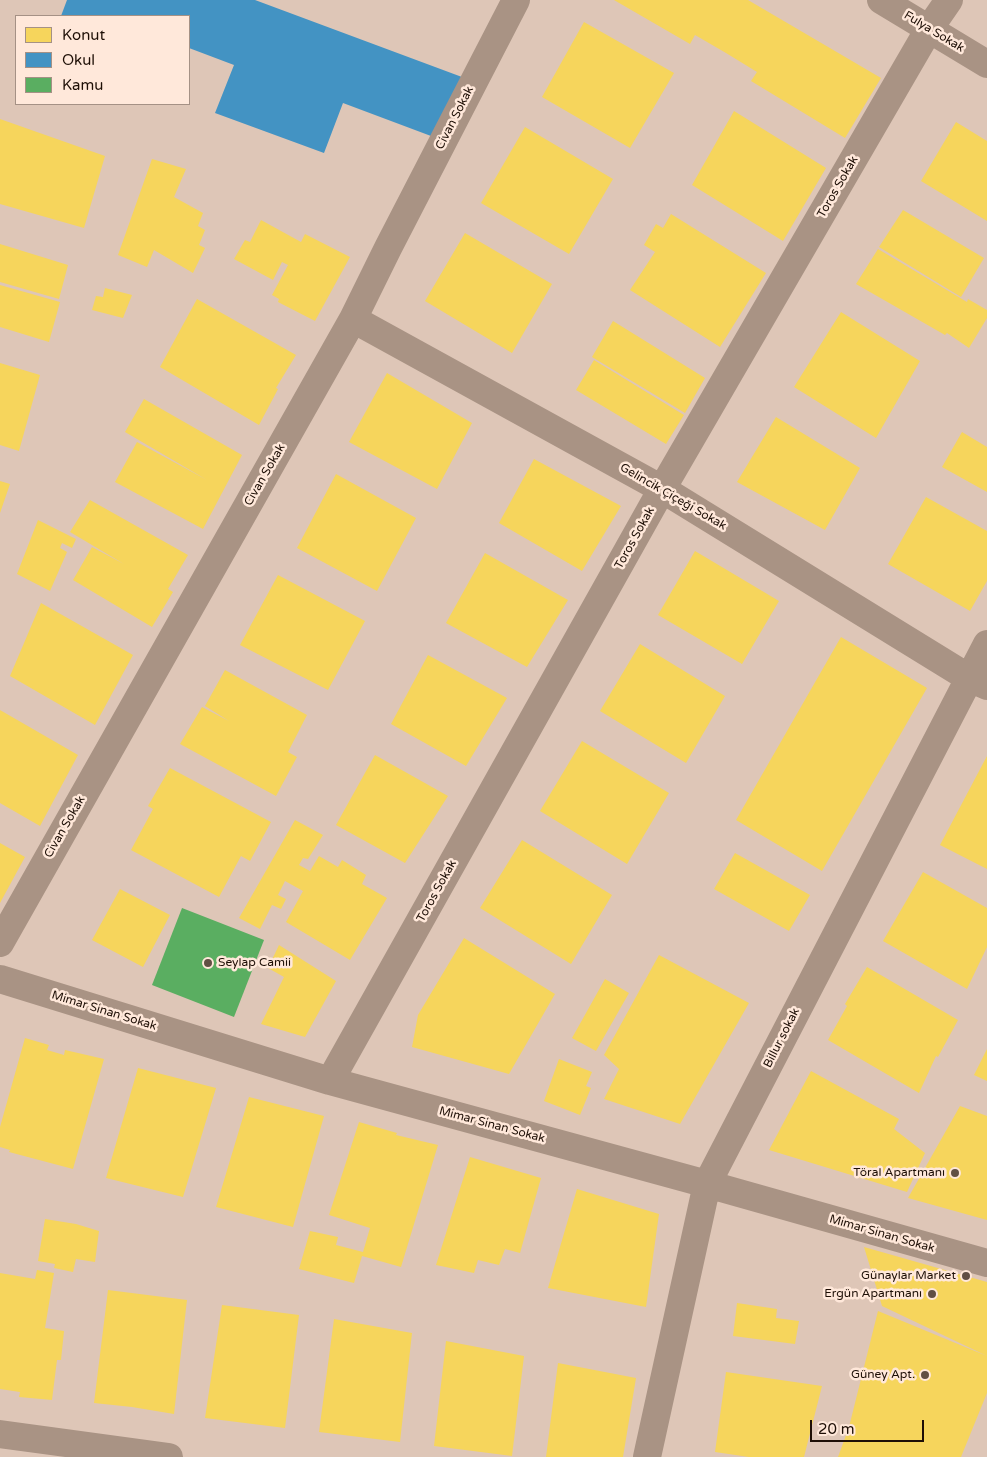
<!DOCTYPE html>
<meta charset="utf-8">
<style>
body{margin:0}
#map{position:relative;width:987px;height:1457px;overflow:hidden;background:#dec6b7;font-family:"Varela Round",sans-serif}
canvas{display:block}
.legend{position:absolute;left:15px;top:15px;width:175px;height:90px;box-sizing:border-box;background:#ffe8da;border:1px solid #a59185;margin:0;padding:6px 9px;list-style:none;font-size:15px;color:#1e0f06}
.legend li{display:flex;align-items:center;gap:10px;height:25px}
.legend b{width:25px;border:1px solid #a59185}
.scale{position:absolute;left:810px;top:1420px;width:114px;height:22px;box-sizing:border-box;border:2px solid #1e0f06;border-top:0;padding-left:6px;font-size:15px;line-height:18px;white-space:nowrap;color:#1e0f06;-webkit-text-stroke:4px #ffe8da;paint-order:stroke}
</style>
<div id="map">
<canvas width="987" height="1457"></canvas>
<ul class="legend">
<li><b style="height:14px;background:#f6d55c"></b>Konut</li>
<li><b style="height:14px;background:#4393c3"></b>Okul</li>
<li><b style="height:14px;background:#5aae61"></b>Kamu</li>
</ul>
<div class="scale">20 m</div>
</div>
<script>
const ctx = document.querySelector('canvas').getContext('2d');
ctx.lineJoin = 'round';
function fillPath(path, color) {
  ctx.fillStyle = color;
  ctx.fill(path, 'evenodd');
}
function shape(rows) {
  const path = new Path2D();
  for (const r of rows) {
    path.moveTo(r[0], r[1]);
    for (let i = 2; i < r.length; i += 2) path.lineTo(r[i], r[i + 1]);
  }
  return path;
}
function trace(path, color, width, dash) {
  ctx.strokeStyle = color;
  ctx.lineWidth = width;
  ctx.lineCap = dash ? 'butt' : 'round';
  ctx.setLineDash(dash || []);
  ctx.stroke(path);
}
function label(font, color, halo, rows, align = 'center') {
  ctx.font = font + ' "Varela Round",sans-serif';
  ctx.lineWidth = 5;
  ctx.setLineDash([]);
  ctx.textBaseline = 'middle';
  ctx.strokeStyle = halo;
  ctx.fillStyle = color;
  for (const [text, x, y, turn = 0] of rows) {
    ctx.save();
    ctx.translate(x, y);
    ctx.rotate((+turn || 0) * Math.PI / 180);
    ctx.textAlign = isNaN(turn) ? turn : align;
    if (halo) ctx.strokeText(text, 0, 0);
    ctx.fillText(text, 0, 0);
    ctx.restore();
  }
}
fillPath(shape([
 [614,0,748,0,881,78,845,138,751,81,757,72,726,53,695,35,690,44],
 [584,22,674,73,630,148,542,97],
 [734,111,826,168,783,241,692,185],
 [0,119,105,156,84,228,0,204],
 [956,122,987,141,987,221,921,181],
 [525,127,613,179,569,254,481,203],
 [152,159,186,169,174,197,203,213,198,226,205,230,199,245,205,248,193,273,154,250,147,267,118,255],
 [903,210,984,258,961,297,879,247],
 [671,214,766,273,720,347,630,290,655,252,644,245,656,224,663,228],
 [261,220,301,242,305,234,350,257,315,321,278,302,279,299,272,295,288,265,282,262,273,280,234,259,245,240,250,242],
 [465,233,552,284,512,353,425,301],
 [0,244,68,265,59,299,0,282],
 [878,249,967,302,968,299,987,310,987,318,969,348,947,333,945,335,856,284],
 [0,285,60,302,49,342,0,327],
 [105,288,132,295,123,318,92,310,96,296,103,297],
 [197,299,296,355,276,388,278,389,277,391,259,425,160,367],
 [841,312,920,361,876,438,794,387],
 [613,321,705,378,685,413,592,357],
 [594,360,684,415,666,444,576,390],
 [0,363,40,375,19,451,0,445],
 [387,373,472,423,437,489,349,442],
 [144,399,242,455,203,529,115,482,137,442,207,480,125,432],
 [776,417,860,468,825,530,737,482],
 [962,432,987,447,987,492,942,467],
 [534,459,621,506,582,571,499,523],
 [336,474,416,518,377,591,297,548],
 [0,481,10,484,0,513],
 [926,497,987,531,987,581,970,611,888,564],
 [90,500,188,555,168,589,173,592,152,627,73,580,92,547,124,564,70,532],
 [38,520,76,539,72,548,62,543,60,548,67,552,50,591,17,574],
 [695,551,779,601,742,664,658,615],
 [485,553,568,600,527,667,446,623],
 [278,575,365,621,328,690,240,645],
 [41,603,133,655,95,725,10,676],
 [841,637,927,688,822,871,736,820],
 [640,644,725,696,686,763,600,711],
 [428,655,507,698,466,766,391,724],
 [225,670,307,715,288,752,297,757,276,796,180,744,202,707,229,721,205,706],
 [0,710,78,755,40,826,0,803],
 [582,741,669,793,627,864,540,811],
 [375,755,448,796,405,863,336,825],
 [987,756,987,869,940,845],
 [170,768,271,822,250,861,241,856,219,897,131,850,153,809,148,806],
 [295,820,323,835,308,859,303,858,299,865,310,871,319,856,338,867,342,860,366,875,362,884,387,898,350,960,286,922,303,891,285,881,278,895,286,899,281,909,272,905,260,929,239,918],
 [522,840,612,895,571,964,480,908],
 [0,843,25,857,0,903],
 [735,853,810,895,789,931,714,889],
 [923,872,987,908,987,947,967,989,883,941],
 [120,889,170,915,143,967,92,940],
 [464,938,555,994,509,1074,412,1047,418,1015],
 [279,945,336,981,305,1037,261,1024,284,977,268,968],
 [659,955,749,1003,680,1124,604,1099,619,1069,604,1055],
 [867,967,958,1020,938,1057,936,1056,919,1093,828,1040,847,1006,845,1004],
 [605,979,629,993,596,1051,572,1038],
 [25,1038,49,1045,47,1050,64,1055,65,1050,104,1059,73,1169,9,1152,10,1150,0,1147,0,1127],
 [987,1049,987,1081,974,1075],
 [559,1059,592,1072,586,1086,591,1088,580,1115,544,1101],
 [138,1068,216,1088,183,1197,106,1178],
 [811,1071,899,1119,894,1129,925,1153,907,1192,769,1150],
 [249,1097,324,1116,293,1227,216,1207],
 [960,1106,987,1116,987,1220,908,1198],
 [359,1122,397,1133,396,1135,438,1145,401,1267,362,1256,354,1283,299,1269,310,1231,338,1237,336,1245,363,1252,370,1228,329,1215],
 [470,1157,541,1178,520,1253,505,1249,499,1265,478,1260,474,1273,436,1265],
 [577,1189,659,1214,646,1307,548,1288],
 [45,1219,76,1224,99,1231,95,1262,76,1259,73,1272,54,1268,55,1264,38,1261],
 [864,1247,987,1282,987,1356,882,1306],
 [37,1270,54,1273,45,1328,64,1331,61,1360,57,1360,52,1400,19,1397,20,1392,0,1389,0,1273,35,1279],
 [108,1290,187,1300,174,1414,132,1407,94,1403],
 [737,1303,777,1309,776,1318,799,1321,795,1344,733,1336],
 [222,1305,299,1315,285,1428,205,1418],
 [878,1311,987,1356,987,1393,961,1457,838,1457,849,1427],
 [334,1319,412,1333,400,1442,319,1432],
 [446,1341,524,1356,512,1456,434,1446],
 [558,1363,636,1378,623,1457,546,1457],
 [726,1372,822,1386,804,1457,749,1457,715,1452]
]), '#f6d55c');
fillPath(shape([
 [67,0,255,0,470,80,439,139,343,103,324,153,215,113,234,65,189,48,189,16,61,16]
]), '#4393c3');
fillPath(shape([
 [182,908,264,940,234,1017,152,985]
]), '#5aae61');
trace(shape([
 [881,0,987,64],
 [353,319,662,489,969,678,987,686],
 [0,943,353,319,388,248,516,0],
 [0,979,330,1081,707,1184,987,1263],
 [330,1081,662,489,929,29,949,0],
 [0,1434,169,1457],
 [647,1457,707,1184,987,644]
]), '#a99384', 28);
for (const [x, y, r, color] of [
 [208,963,5,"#614f44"],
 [955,1173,5,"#614f44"],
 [966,1276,5,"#614f44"],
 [932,1294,5,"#614f44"],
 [925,1375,5,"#614f44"]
]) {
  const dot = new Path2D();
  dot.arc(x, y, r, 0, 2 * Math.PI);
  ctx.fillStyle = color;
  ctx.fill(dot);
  trace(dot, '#ffe8da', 2);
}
label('12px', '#1e0f06', '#ffe8da', [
 ["Fulya Sokak",934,32,31],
 ["Civan Sokak",455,118,-63],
 ["Toros Sokak",838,187,-60],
 ["Civan Sokak",265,475,-60],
 ["Gelincik Çiçeği Sokak",673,497,30],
 ["Toros Sokak",635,538,-61],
 ["Civan Sokak",65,827,-60],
 ["Toros Sokak",437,891,-61],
 ["Mimar Sinan Sokak",104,1011,17],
 ["Billur sokak",782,1038,-63],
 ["Mimar Sinan Sokak",492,1125,15],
 ["Mimar Sinan Sokak",882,1234,16]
]);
label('12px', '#1e0f06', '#ffe8da', [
 ["Seylap Camii",218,963,"left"],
 ["Töral Apartmanı",945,1173],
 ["Günaylar Market",956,1276],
 ["Ergün Apartmanı",922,1294],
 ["Güney Apt.",915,1375]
], 'right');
</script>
